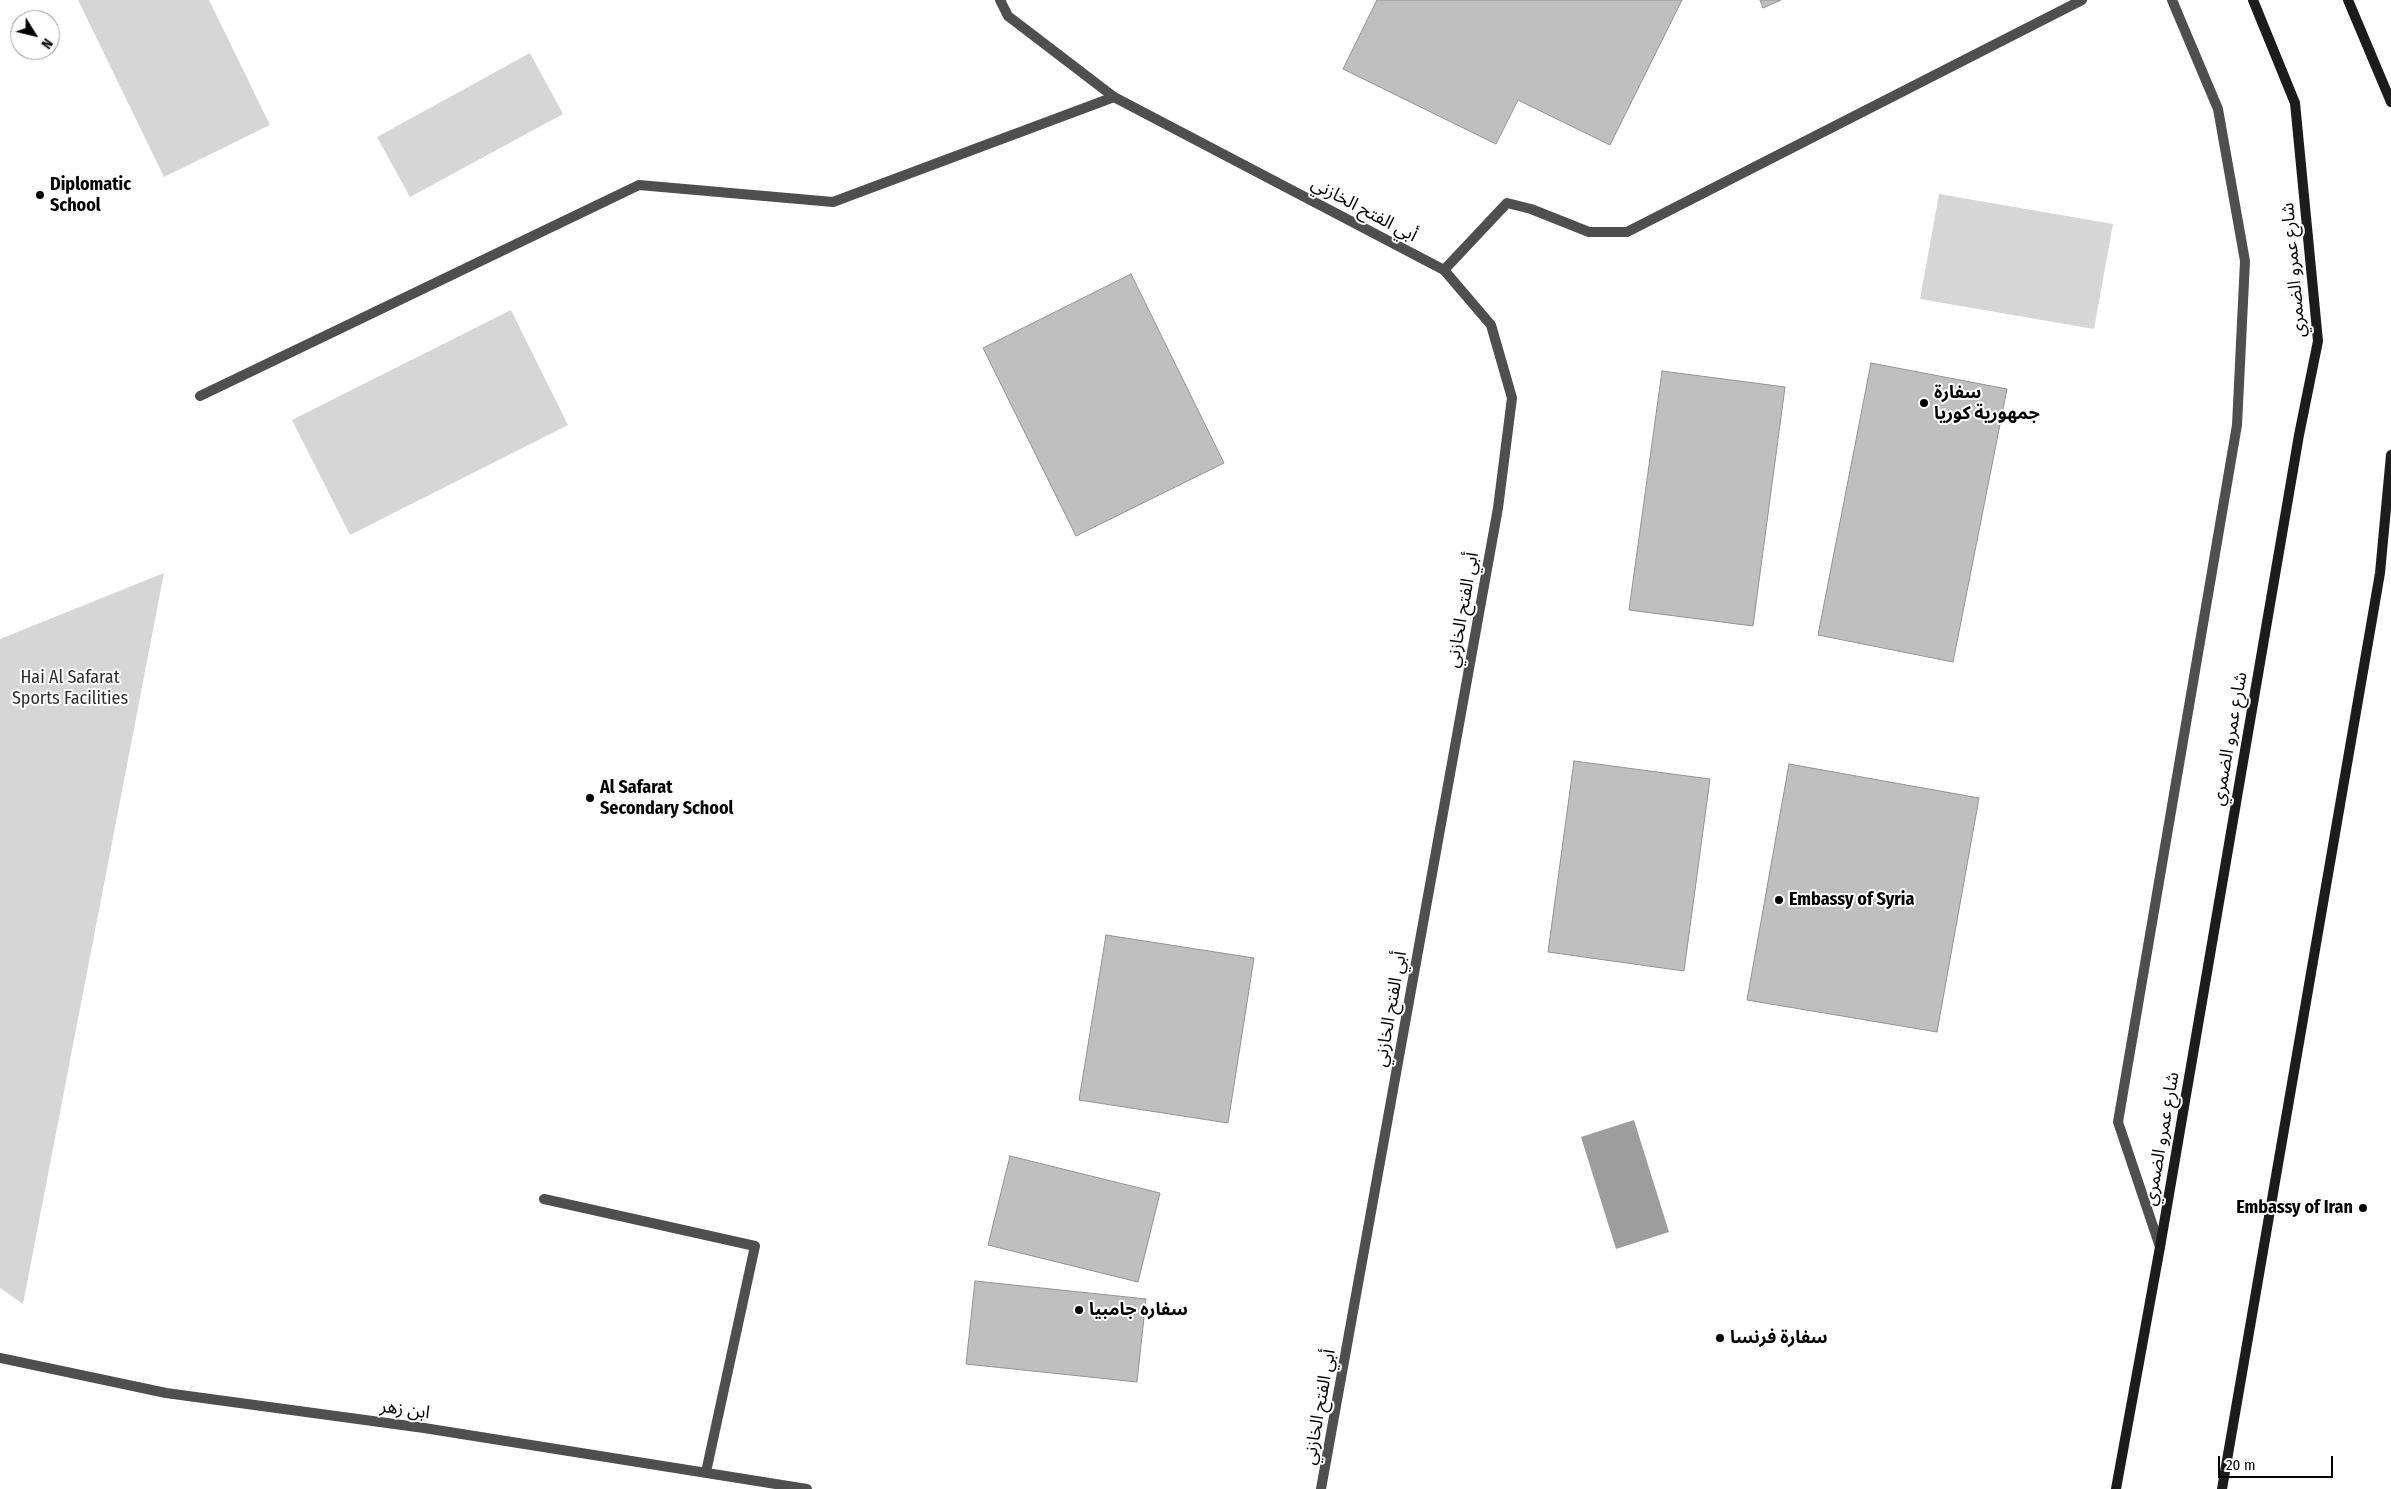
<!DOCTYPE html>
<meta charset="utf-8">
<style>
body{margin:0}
#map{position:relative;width:2391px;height:1489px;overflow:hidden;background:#fff;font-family:"Fira Sans Condensed",sans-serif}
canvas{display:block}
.north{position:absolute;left:10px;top:10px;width:50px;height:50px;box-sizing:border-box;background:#fff;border:1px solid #999;border-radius:50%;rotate:126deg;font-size:14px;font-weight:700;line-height:20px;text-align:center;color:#000}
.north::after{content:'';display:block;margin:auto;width:18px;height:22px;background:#000;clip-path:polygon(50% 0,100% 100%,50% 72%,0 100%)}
.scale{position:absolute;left:2218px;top:1456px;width:115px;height:22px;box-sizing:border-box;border:2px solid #000;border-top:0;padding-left:6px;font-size:15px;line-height:18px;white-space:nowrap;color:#000;-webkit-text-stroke:4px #fff;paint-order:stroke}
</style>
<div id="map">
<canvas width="2391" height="1489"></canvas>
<div class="north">N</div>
<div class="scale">20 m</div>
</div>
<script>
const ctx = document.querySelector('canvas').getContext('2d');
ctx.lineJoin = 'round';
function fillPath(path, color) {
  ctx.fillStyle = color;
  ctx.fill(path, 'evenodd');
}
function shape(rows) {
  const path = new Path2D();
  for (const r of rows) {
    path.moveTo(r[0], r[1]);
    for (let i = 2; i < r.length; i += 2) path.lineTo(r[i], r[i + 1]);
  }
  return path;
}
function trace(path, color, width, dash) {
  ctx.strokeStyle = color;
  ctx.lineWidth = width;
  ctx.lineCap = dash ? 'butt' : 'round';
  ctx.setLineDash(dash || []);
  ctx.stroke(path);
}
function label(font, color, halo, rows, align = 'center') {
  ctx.font = font + ' "Fira Sans Condensed","Noto Sans Arabic",sans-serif';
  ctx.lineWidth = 4;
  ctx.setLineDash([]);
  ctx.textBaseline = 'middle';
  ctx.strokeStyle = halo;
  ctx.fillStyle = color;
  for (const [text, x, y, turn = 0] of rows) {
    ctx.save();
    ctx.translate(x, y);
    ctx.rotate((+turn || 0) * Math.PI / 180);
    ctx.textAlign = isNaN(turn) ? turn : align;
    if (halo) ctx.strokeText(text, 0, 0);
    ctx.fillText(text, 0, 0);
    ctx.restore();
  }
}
fillPath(shape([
 [78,0,209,0,270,125,164,177],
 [530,53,563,114,410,197,377,137],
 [1939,194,2113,224,2094,329,1920,299],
 [511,310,568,425,350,535,292,420],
 [164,573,23,1304,0,1288,0,639]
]), '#d6d6d6');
fillPath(shape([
 [1634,1120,1669,1232,1616,1249,1581,1137]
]), '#9d9d9d');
const building = shape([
 [1377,0,1682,0,1610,145,1518,100,1496,144,1343,69,1377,0],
 [1760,0,1781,0,1763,8,1760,0],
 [1131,274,1224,463,1076,536,983,348,1131,274],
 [1871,363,2007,389,1953,662,1818,635,1871,363],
 [1662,371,1785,387,1753,626,1629,610,1662,371],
 [1574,761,1710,779,1684,971,1548,952,1574,761],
 [1789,764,1979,798,1937,1032,1747,1000,1789,764],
 [1106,935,1254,958,1228,1123,1079,1100,1106,935],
 [1010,1156,1160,1193,1138,1282,988,1245,1010,1156],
 [975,1281,1146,1299,1137,1382,966,1364,975,1281]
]);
fillPath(building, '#bfbfbf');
trace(building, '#939393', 1);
trace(shape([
 [1444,270,1507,203,1531,209,1589,232,1627,232,2082,0],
 [200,396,639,185,833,202,1114,97],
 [544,1199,755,1246,706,1472]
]), '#4f4f4f', 10);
trace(shape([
 [1000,0,1008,16,1114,97,1444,270,1491,325,1512,398,1498,508,1321,1489],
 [2160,1247,2118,1122,2237,425,2245,261,2218,109,2172,0],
 [0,1358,166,1393,424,1428,807,1489]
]), '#4f4f4f', 10);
trace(shape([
 [2348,0,2391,102],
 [2116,1489,2160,1247,2299,435,2318,341,2295,103,2253,0],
 [2222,1489,2380,573,2391,455]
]), '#1c1c1c', 10);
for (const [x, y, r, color] of [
 [40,195,5,"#000"],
 [1924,403,5,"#000"],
 [590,798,5,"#000"],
 [1779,900,5,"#000"],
 [2363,1208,5,"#000"],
 [1079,1310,5,"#000"],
 [1720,1338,5,"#000"]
]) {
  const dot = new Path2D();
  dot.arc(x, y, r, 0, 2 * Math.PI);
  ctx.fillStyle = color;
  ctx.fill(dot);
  trace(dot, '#fff', 2);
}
label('bold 18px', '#000', '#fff', [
 ["Diplomatic",50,185],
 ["School",50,206],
 ["سفارة",1934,393],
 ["جمهورية كوريا",1934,414],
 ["Al Safarat",600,788],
 ["Secondary School",600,809],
 ["Embassy of Syria",1789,900],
 ["Embassy of Iran",2353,1208,"right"],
 ["سفاره جامبيا",1089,1310],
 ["سفارة فرنسا",1730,1338]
], 'left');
label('18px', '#000', '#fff', [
 ["أبي الفتح الخازني",1364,210,28],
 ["شارع عمرو الضمري",2294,270,-95],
 ["أبي الفتح الخازني",1463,610,-80],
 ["شارع عمرو الضمري",2230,739,-80],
 ["أبي الفتح الخازني",1391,1009,-80],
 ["شارع عمرو الضمري",2162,1139,-80],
 ["أبي الفتح الخازني",1320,1407,-80],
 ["ابن زهر",405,1410,8]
]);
label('18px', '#2d2d2d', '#fff', [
 ["Hai Al Safarat",70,678],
 ["Sports Facilities",70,699]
]);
</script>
